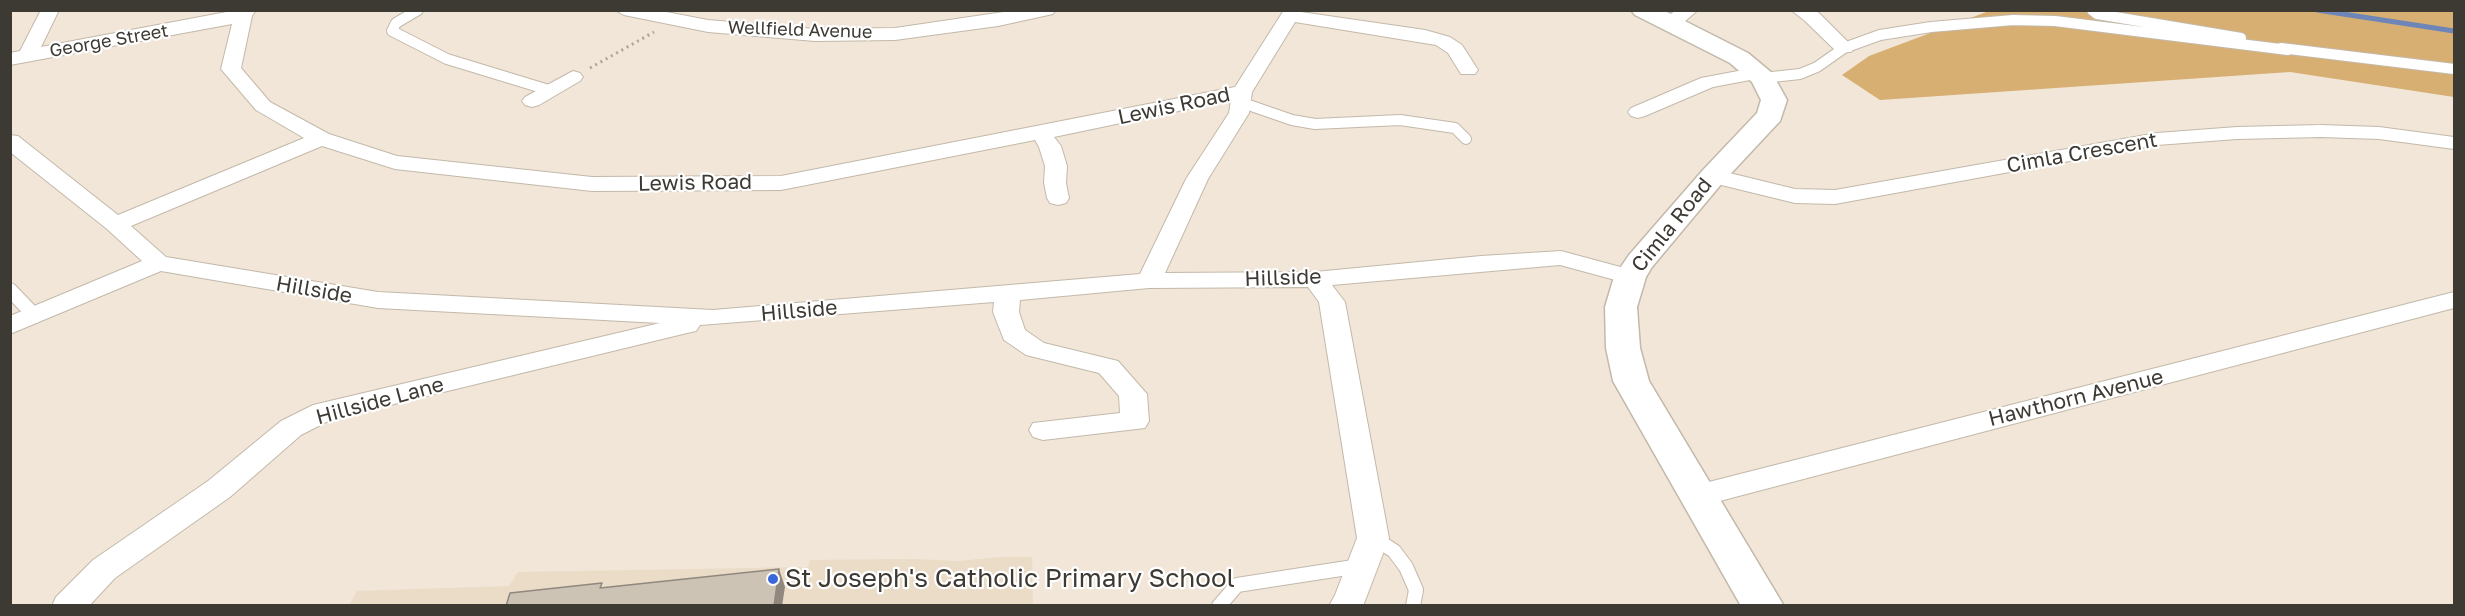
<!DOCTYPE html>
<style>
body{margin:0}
#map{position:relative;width:2465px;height:616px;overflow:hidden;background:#f1e6d7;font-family:"Golos Text",sans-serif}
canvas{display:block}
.frame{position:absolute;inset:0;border:12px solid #3d3933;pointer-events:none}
</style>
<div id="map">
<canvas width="2465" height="616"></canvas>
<div class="frame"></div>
</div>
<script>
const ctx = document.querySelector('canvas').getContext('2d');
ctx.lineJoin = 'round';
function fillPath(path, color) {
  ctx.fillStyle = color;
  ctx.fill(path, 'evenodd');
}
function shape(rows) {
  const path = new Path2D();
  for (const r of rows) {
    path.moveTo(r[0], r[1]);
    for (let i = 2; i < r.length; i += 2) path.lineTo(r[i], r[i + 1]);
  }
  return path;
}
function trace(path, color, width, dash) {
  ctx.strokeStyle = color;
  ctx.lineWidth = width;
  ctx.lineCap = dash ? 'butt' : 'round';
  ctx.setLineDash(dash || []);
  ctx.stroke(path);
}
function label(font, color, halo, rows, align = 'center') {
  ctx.font = font + ' "Golos Text",sans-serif';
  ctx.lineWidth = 4.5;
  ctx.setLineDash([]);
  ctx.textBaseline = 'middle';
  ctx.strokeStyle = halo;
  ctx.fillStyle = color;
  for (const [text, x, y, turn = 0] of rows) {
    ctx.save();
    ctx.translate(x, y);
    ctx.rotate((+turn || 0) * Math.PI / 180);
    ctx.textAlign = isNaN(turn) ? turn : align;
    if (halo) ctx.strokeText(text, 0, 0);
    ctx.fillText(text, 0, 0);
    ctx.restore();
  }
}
fillPath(shape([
 [1000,557,1032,557,1033,605,349,606,357,591,509,586,518,572,808,567,810,560,913,559,959,561]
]), '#eadcc6');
fillPath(shape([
 [1989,11,2454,11,2454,97,2290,72,1880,100,1842,75,1869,56]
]), '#d7af72');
trace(shape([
 [2317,10,2454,31]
]), '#6e85b8', 5);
const serviceFar1 = shape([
 [418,10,396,23,392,31,447,59,552,91],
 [2092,10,2097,14,2241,38],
 [2281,48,2454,69],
 [1763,78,1800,74,1817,67,1844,48,1880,35,1931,27,2013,20,2055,21,2288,50],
 [1240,102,1292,120,1315,124,1400,120,1455,128,1466,139]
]);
const service = shape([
 [10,290,35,316],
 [1374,538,1394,551,1406,567,1416,590,1413,606],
 [1219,606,1237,585,1360,566]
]);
const minor = shape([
 [41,10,59,10,41,47,237,10,256,10,252,16,241,68,270,102,329,134,397,156,592,177,781,176,1235,87,1284,10,1302,10,1301,12,1425,30,1450,37,1462,45,1478,70,1475,74,1461,74,1448,53,1436,45,1295,22,1252,92,1249,113,1208,179,1165,273,1315,272,1481,256,1561,251,1639,272,1642,277,1639,282,1630,284,1560,265,1332,285,1345,302,1389,538,1363,606,1329,606,1335,595,1357,538,1319,302,1308,287,1149,288,1020,300,1019,312,1025,330,1044,343,1118,361,1147,394,1149,421,1145,428,1043,440,1033,437,1029,430,1033,423,1120,413,1119,396,1099,373,1026,355,1004,340,993,312,994,302,700,325,696,331,687,333,332,419,301,435,230,497,115,578,89,606,52,606,56,597,93,560,208,481,281,421,313,405,660,323,378,308,161,271,10,334,10,316,142,261,107,229,10,152,10,135,18,136,118,215,304,138,256,110,221,69,232,24,10,65,10,53,20,51,41,10],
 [1231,100,1229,113,1186,179,1140,274,713,310,378,292,166,257,131,226,322,146,395,169,592,191,781,190,1035,140,1039,147,1045,166,1044,183,1047,198,1050,203,1058,205,1066,203,1069,198,1066,183,1067,166,1061,146,1054,137,1231,100],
 [615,10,656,10,708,20,815,29,895,28,1017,10,1056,10,1053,14,998,26,895,40,815,41,708,32,624,15,615,10],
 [1676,10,1698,10,1677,28,1663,28,1661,24,1663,20,1676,10],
 [1791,10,1814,10,1819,13,1854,48,1851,52,1837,52,1805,21,1791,10],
 [1759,67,1766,69,1769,73,1766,77,1713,87,1645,116,1638,118,1631,116,1628,112,1631,108,1701,78,1759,67],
 [573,71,580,73,583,77,580,81,539,105,532,107,525,105,522,101,525,97,573,71],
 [2321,125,2379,127,2454,137,2454,149,2379,139,2321,137,2237,139,2157,145,1835,204,1795,203,1705,181,1702,176,1705,171,1713,169,1795,189,1835,190,2157,133,2237,127,2321,125],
 [2454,292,2454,308,1697,507,1686,504,1682,496,1686,488,1697,485,2454,292]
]);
const secondary = shape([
 [1631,10,1663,10,1748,53,1772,73,1787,100,1780,121,1723,182,1652,267,1646,277,1637,307,1640,348,1649,381,1784,606,1741,606,1613,381,1606,348,1605,307,1614,277,1629,255,1703,170,1757,113,1761,100,1752,82,1730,63,1635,15,1631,10]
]);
trace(serviceFar1, '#c3b9aa', 12);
trace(service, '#c3b9aa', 16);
trace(minor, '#c3b9aa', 2);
trace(secondary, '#c3b9aa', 3);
trace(shape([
 [590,68,654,32]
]), '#ada599', 3, [2, 4]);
trace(serviceFar1, '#fff', 10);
trace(service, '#fff', 14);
fillPath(minor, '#fff');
fillPath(secondary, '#fff');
fillPath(shape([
 [779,569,785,587,782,606,774,606]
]), '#90887f');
const building = shape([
 [779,569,774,606,506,606,510,593,602,583,600,588,779,569]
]);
fillPath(building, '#cdc3b5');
trace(building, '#90887f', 1.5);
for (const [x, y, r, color] of [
 [773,579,6,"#3a68d9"]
]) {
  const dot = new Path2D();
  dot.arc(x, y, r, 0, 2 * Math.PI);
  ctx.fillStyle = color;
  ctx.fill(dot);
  trace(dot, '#fff', 2);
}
label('18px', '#3d3933', '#fff', [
 ["Wellfield Avenue",800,30,2],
 ["George Street",109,41,-10]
]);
label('21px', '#3d3933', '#fff', [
 ["Lewis Road",1174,106,-12],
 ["Cimla Crescent",2082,153,-10],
 ["Lewis Road",695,183,-1],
 ["Cimla Road",1672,225,-51],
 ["Hillside",1283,278,-2],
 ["Hillside",314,290,10],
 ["Hillside",799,311,-5],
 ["Hawthorn Avenue",2076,398,-14],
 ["Hillside Lane",380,401,-15]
]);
label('26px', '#3d3933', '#fff', [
 ["St Joseph's Catholic Primary School",785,579]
], 'left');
</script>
